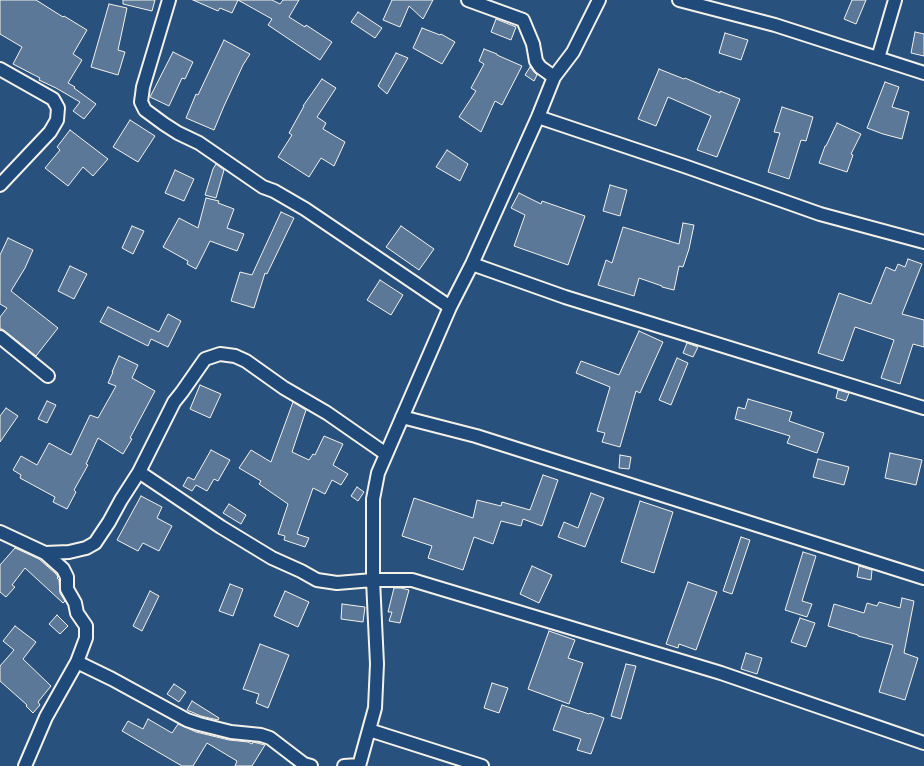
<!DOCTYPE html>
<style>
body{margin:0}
canvas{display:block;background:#28517e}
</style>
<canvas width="924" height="766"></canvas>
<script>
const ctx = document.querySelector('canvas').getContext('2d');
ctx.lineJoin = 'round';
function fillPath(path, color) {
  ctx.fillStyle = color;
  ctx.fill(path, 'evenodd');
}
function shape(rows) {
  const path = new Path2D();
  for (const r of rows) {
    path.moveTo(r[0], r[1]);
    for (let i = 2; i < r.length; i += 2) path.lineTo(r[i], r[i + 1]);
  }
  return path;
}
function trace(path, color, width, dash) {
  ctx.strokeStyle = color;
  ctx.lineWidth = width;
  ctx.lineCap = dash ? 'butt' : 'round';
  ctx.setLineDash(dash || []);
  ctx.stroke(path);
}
const building = shape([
 [0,0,36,0,63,17,64,16,87,30,73,54,82,60,68,83,75,87,74,88,96,104,84,119,73,111,80,102,56,88,39,80,40,78,13,64,22,47,0,34,0,0],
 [123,0,155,0,152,11,123,4,123,0],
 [193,0,272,0,280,4,283,0,299,0,289,17,305,27,306,25,332,42,320,60,268,25,272,19,238,0,232,13,220,8,218,11,193,0],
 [392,0,433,0,423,19,409,6,400,27,383,20,392,0],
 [852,0,866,0,856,24,844,19,852,0],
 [109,4,127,8,118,50,125,52,118,75,91,67,109,4],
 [358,12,382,28,375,38,351,22,358,12],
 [496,19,516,27,511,40,491,32,496,19],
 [422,28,440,35,441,34,455,42,442,64,413,48,422,28],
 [915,32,924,34,924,56,911,53,915,32],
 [725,33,748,40,741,60,719,53,725,33],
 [224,40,250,54,243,65,224,106,214,130,186,118,196,94,198,95,224,40],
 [484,49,497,54,497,55,522,66,502,105,495,101,481,132,459,117,476,91,471,88,484,64,479,61,484,49],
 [173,52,193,62,185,79,182,78,169,106,150,97,173,52],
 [396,53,408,58,387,94,378,86,396,53],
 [530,67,537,75,534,81,525,75,530,67],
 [659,69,684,79,685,78,720,93,720,91,740,99,717,157,697,150,711,116,668,97,656,126,638,119,659,69],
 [322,79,336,88,317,117,326,123,323,129,345,142,334,166,321,158,309,177,278,157,292,135,289,133,304,106,303,106,322,79],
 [885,82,899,87,892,107,909,112,902,139,883,134,867,128,885,82],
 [782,107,813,117,806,141,801,140,789,179,768,172,780,133,774,132,782,107],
 [130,120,155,136,138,162,113,147,130,120],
 [837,123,861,134,851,154,853,155,847,172,819,163,825,146,826,146,837,123],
 [70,130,108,159,93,176,83,167,68,186,45,168,60,150,57,147,70,130],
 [447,150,468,164,460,181,436,167,447,150],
 [216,164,224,170,216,198,205,195,213,169,216,164],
 [175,170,194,179,184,201,165,193,175,170],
 [610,185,627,190,620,216,603,211,610,185],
 [519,193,541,204,542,201,585,216,568,265,514,246,525,215,511,208,519,193],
 [206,198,219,201,218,203,234,209,227,228,244,234,237,251,210,241,196,269,187,264,188,261,163,247,179,218,198,228,206,198],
 [281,212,294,218,267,274,265,273,254,308,231,301,240,272,252,275,281,212],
 [683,223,694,225,689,249,683,267,679,266,674,290,662,287,662,286,639,278,634,296,598,285,606,260,612,263,623,227,679,244,683,223],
 [132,226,144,231,133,254,122,248,132,226],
 [401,226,434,249,419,270,386,247,401,226],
 [8,238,33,250,25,268,11,291,58,328,36,356,5,331,0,328,0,317,7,308,0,304,0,255,8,238],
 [908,259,922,264,902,314,924,320,924,347,913,344,900,384,881,378,894,340,855,327,843,361,818,353,839,293,871,304,886,267,895,271,898,264,905,267,908,259],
 [70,266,87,274,74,299,58,291,70,266],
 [380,280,403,295,391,315,367,300,380,280],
 [108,307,159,332,168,314,181,321,168,347,151,339,148,346,100,322,108,307],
 [639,331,663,342,640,393,636,391,620,447,602,442,605,433,597,431,610,387,576,373,581,361,619,375,639,331],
 [687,343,698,347,693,357,683,353,687,343],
 [119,356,138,365,132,378,155,391,130,438,132,439,123,454,98,438,86,464,88,465,74,490,76,492,67,509,53,502,55,497,20,478,21,475,13,470,21,456,37,465,49,443,71,455,90,415,98,418,116,386,108,383,113,372,112,372,119,356],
 [677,358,688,363,671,405,659,400,677,358],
 [200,385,221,394,210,418,190,409,200,385],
 [838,390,849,393,846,401,836,398,838,390],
 [748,399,792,412,789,421,824,433,817,453,787,443,790,436,735,419,738,407,745,409,748,399],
 [47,401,56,405,47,423,38,419,47,401],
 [293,402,306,410,292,452,309,460,313,454,315,455,324,436,343,444,333,465,348,474,341,485,332,480,325,494,313,488,297,534,309,538,305,547,284,540,285,536,278,534,288,504,259,484,261,481,239,468,251,450,271,462,293,402],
 [6,408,18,416,0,442,0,416,6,408],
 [211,450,230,460,218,481,214,479,207,491,196,485,192,491,183,486,188,477,194,480,211,450],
 [890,453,922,460,916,485,885,478,890,453],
 [620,455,631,457,629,469,619,468,620,455],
 [818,459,849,467,844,485,813,477,818,459],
 [543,475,558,480,542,526,523,519,521,526,501,521,493,544,474,537,463,570,428,558,432,546,402,536,414,498,473,518,477,500,501,506,502,502,530,510,543,475],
 [357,487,364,492,358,501,351,496,357,487],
 [591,493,604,498,585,547,558,537,564,522,578,528,591,493],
 [141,496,162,507,157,518,172,526,159,551,143,543,138,551,117,540,141,496],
 [640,501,673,512,654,573,621,562,640,501],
 [229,504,246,515,241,524,223,513,229,504],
 [741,537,750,540,732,594,723,591,741,537],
 [15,548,39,559,56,574,58,577,57,578,59,580,60,593,65,601,63,603,25,568,12,585,15,587,6,597,0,592,0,565,15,548],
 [803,552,816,556,802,601,812,604,807,617,785,610,803,552],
 [532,566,552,575,539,603,520,594,532,566],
 [859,566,872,570,871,580,857,577,859,566],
 [688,582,717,592,696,650,679,644,678,648,666,644,688,582],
 [230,584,243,589,233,616,219,611,230,584],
 [394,588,401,588,409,590,400,623,389,621,392,612,388,612,394,588],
 [150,591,159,596,142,631,133,626,150,591],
 [285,591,309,602,298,627,274,616,285,591],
 [902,598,914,601,904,653,918,658,905,700,879,692,893,645,858,636,858,635,828,626,834,604,864,613,867,603,877,606,879,602,900,608,902,598],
 [342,604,365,607,363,622,341,619,342,604],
 [57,615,68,626,60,634,49,624,57,615],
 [800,618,815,623,806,647,791,642,800,618],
 [15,626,36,642,23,659,51,686,38,702,40,705,33,713,26,706,27,705,0,681,0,666,14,650,3,641,15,626],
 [549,631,575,640,568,658,583,663,569,704,528,689,549,631],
 [260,644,289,655,268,708,256,703,259,694,243,689,260,644],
 [746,653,762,658,757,674,741,669,746,653],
 [626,664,636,666,621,719,611,716,626,664],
 [492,683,508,688,499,713,484,708,492,683],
 [174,684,186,692,179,702,167,694,174,684],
 [192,701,219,718,218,720,201,716,187,710,192,701],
 [562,705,589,714,590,713,604,718,591,754,577,750,581,739,553,730,562,705],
 [148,719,172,733,178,724,196,732,229,740,248,742,252,744,253,742,265,745,252,766,235,766,237,761,207,743,193,766,182,766,122,731,128,721,143,729,148,719]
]);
fillPath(building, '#5b7899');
trace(building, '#f4f1e8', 1);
const minor = shape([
 [169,0,143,87,141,102,145,110,164,124,178,133,199,143,263,187,274,191,305,209,450,307],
 [468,0,523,20,533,44,536,61,540,67,554,77],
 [679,0,775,25,924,73],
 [878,58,895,0],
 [0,69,53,99,58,108,57,120,50,132,0,185],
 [538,117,687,167,820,214,924,242],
 [472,264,565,297,924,408],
 [0,337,48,376],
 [402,417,476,436,924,578],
 [139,472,221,527,272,558,301,571,317,580,337,583,373,580,412,580,721,673,924,743],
 [0,532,45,553,69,552,86,548,95,543,109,522,121,500,139,472,174,402,182,392,205,359,220,354,235,356,246,361,284,388,327,413,386,454],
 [77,662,112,679,187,720,199,724,231,732,261,735,270,738,304,764,311,766],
 [369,730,482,766],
 [25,766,46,717,77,662,86,638,86,626,77,613,75,603,67,589,67,577,63,569,45,553],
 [344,766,359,765],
 [359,766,375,708,377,664,373,580,373,499,378,473,450,307,472,264,538,117,554,77,573,52,599,0]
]);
trace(minor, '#f4f1e8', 16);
trace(minor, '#1f4a7a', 12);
</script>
